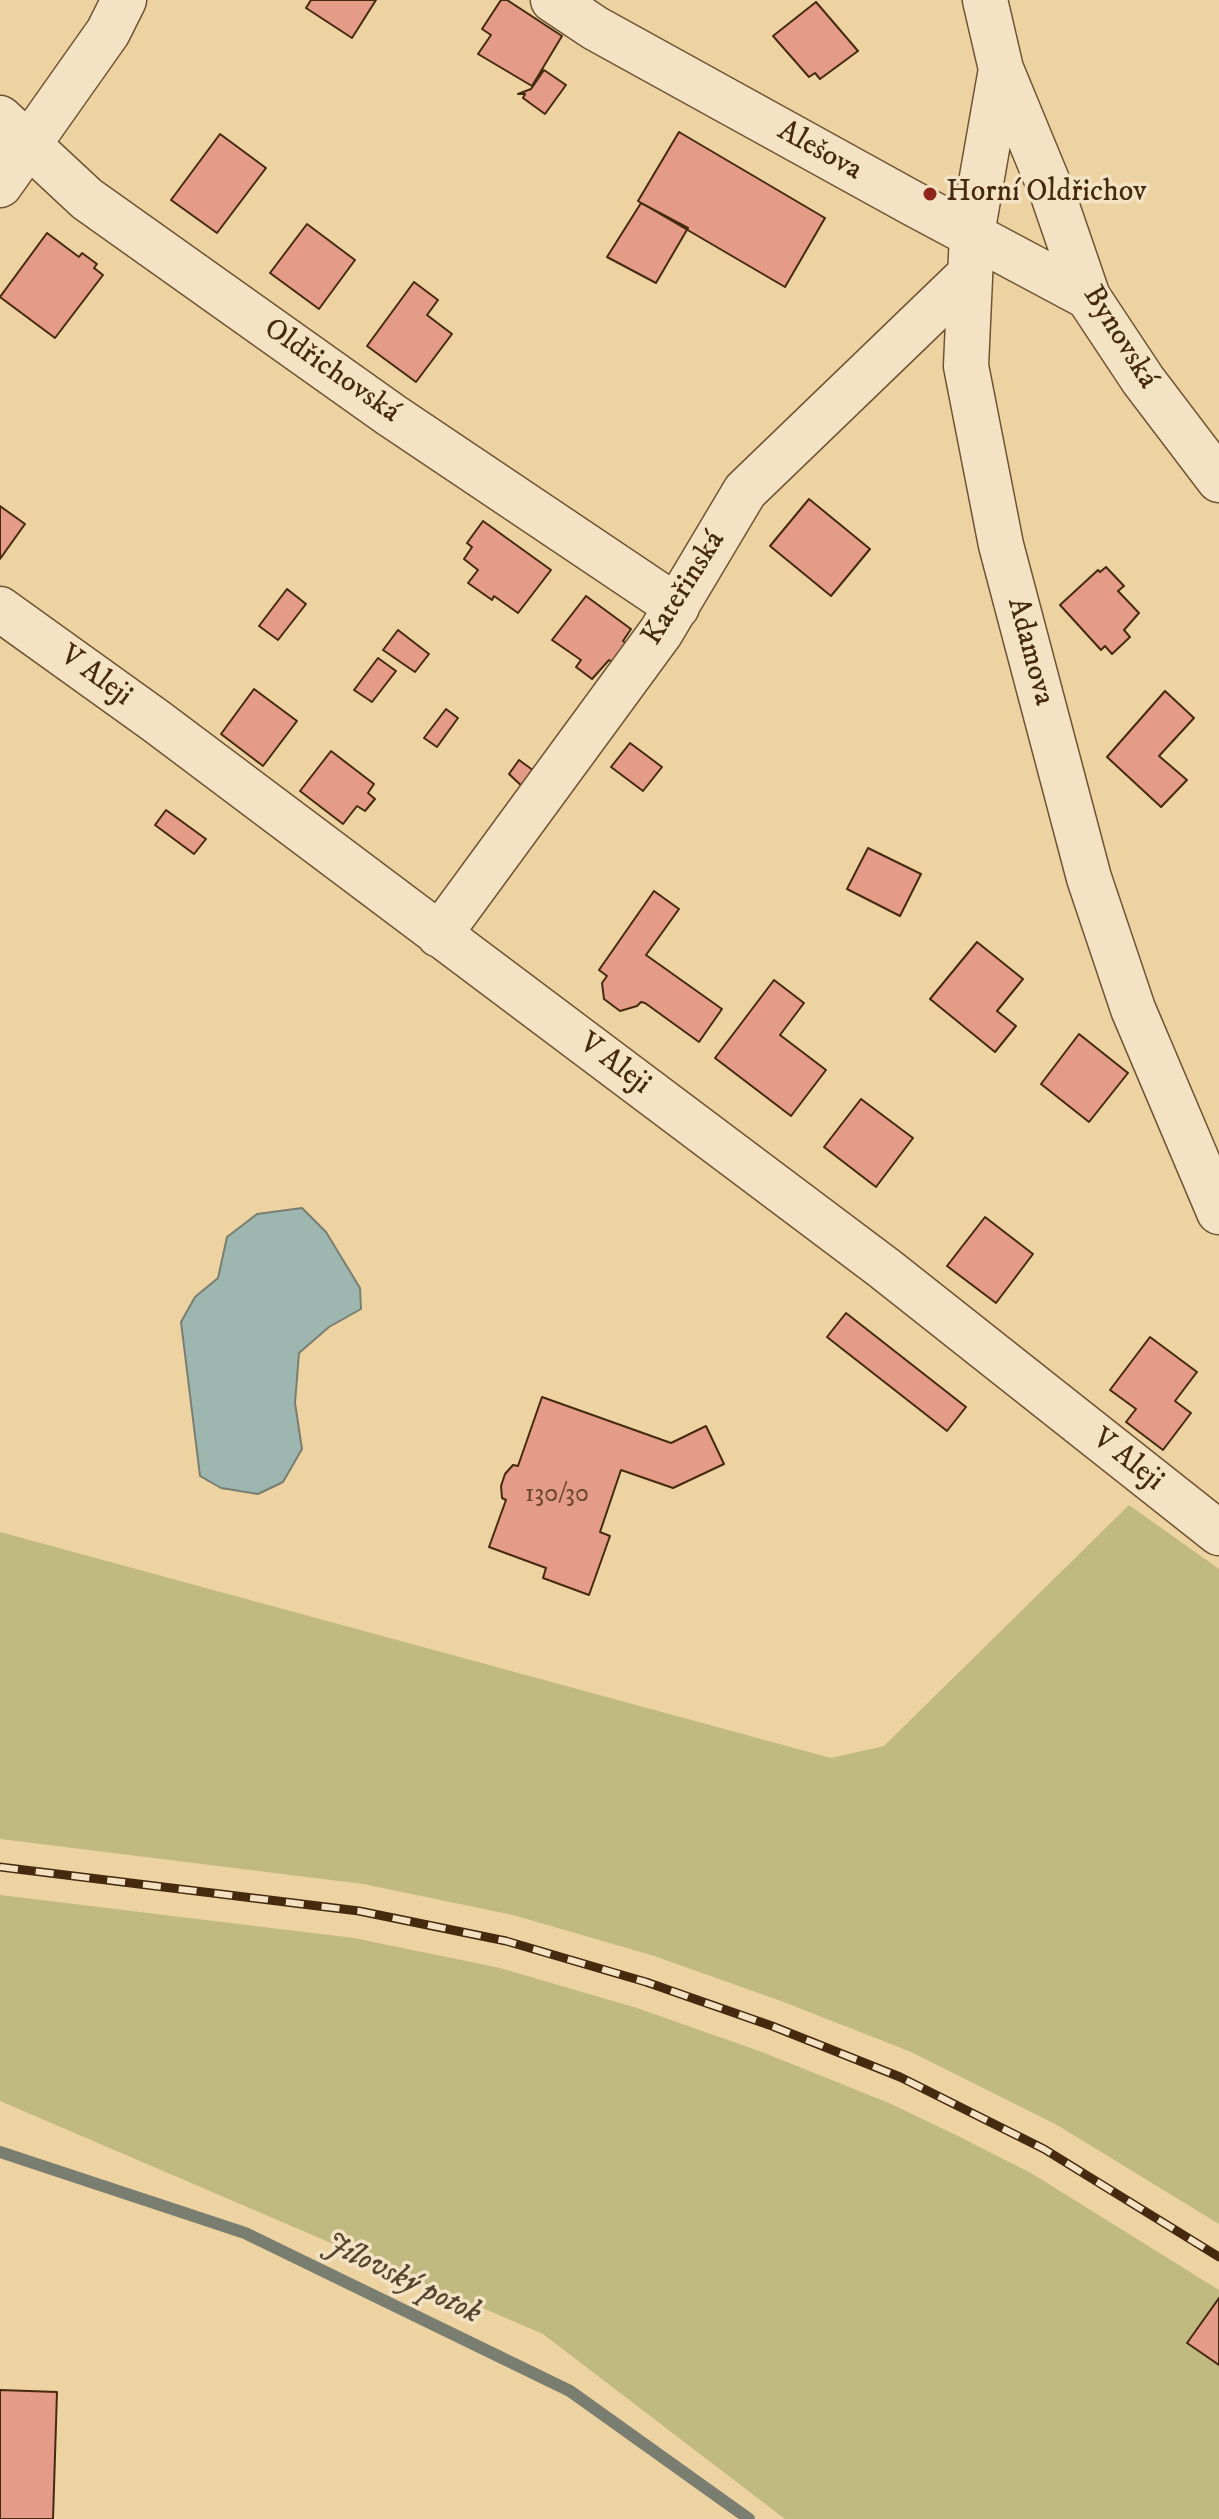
<!DOCTYPE html>
<meta charset="utf-8">
<style>
body{margin:0}
canvas{display:block;background:#edd3a2}
</style>
<canvas width="1219" height="2519"></canvas>
<script>
const ctx = document.querySelector('canvas').getContext('2d');
ctx.lineJoin = 'round';
function fillPath(path, color) {
  ctx.fillStyle = color;
  ctx.fill(path, 'evenodd');
}
function shape(rows) {
  const path = new Path2D();
  for (const r of rows) {
    path.moveTo(r[0], r[1]);
    for (let i = 2; i < r.length; i += 2) path.lineTo(r[i], r[i + 1]);
  }
  return path;
}
function trace(path, color, width, dash) {
  ctx.strokeStyle = color;
  ctx.lineWidth = width;
  ctx.lineCap = dash ? 'butt' : 'round';
  ctx.setLineDash(dash || []);
  ctx.stroke(path);
}
function label(font, color, halo, rows, align = 'center') {
  ctx.font = font + ' "IM FELL DW Pica",serif';
  ctx.lineWidth = 7;
  ctx.setLineDash([]);
  ctx.textBaseline = 'middle';
  ctx.strokeStyle = halo;
  ctx.fillStyle = color;
  for (const [text, x, y, turn = 0] of rows) {
    ctx.save();
    ctx.translate(x, y);
    ctx.rotate((+turn || 0) * Math.PI / 180);
    ctx.textAlign = isNaN(turn) ? turn : align;
    if (halo) ctx.strokeText(text, 0, 0);
    ctx.fillText(text, 0, 0);
    ctx.restore();
  }
}
fillPath(shape([
 [1129,1505,1219,1569,1219,2224,1057,2125,911,2052,781,2001,654,1956,513,1915,363,1884,0,1839,0,1532,831,1758,884,1746],
 [0,1895,354,1938,500,1968,637,2008,762,2052,889,2103,956,2135,1031,2173,1219,2290,1219,2519,785,2519,543,2334,0,2101]
]), '#c0ba80');
const water = shape([
 [302,1208,326,1232,360,1288,361,1309,329,1327,299,1353,295,1403,302,1449,283,1482,258,1494,221,1488,200,1476,181,1322,195,1297,218,1278,227,1237,257,1214,302,1208]
]);
fillPath(water, '#9db6b0');
trace(water, '#7a7e70', 2);
trace(shape([
 [0,2152,245,2233,570,2391,749,2519]
]), '#7a7e70', 12);
const building = shape([
 [311,0,376,0,352,38,306,8,311,0],
 [501,0,507,0,562,36,532,86,478,54,491,35,482,29,501,0],
 [816,2,858,51,820,79,815,73,809,77,773,36,816,2],
 [544,70,566,85,545,114,523,98,525,94,518,94,531,89,544,70],
 [679,132,825,218,785,287,638,201,679,132],
 [220,134,266,168,217,233,171,200,220,134],
 [641,203,688,228,656,283,607,257,641,203],
 [307,224,355,260,319,309,270,273,307,224],
 [47,233,79,257,82,253,97,264,94,268,103,275,55,338,0,297,47,233],
 [414,282,438,300,427,315,452,334,416,382,367,346,414,282],
 [809,499,870,549,831,596,770,546,809,499],
 [0,506,25,524,0,559,0,506],
 [483,521,551,570,518,613,494,596,492,600,468,583,478,570,464,559,472,547,467,543,483,521],
 [1106,567,1124,586,1118,591,1139,613,1124,630,1130,637,1112,654,1105,646,1101,650,1060,605,1098,570,1100,572,1106,567],
 [287,589,306,604,278,640,259,626,287,589],
 [586,596,631,629,623,641,630,646,616,665,609,660,592,679,576,667,581,660,552,640,586,596],
 [398,630,429,654,415,672,383,650,398,630],
 [378,658,396,671,372,702,354,690,378,658],
 [254,689,297,721,263,766,221,734,254,689],
 [1165,691,1194,718,1159,756,1187,780,1161,807,1107,757,1165,691],
 [446,709,458,718,437,747,424,738,446,709],
 [630,743,662,767,643,791,611,767,630,743],
 [331,751,374,784,368,793,375,799,365,811,357,806,343,824,300,791,331,751],
 [519,760,541,776,527,791,509,774,519,760],
 [166,810,206,839,194,854,155,825,166,810],
 [868,848,921,874,900,916,847,889,868,848],
 [654,891,679,909,646,955,722,1009,699,1042,645,1003,641,1002,637,1006,620,1011,604,999,602,983,607,976,599,970,654,891],
 [977,942,1023,979,997,1011,1016,1026,995,1052,930,999,977,942],
 [774,980,804,1003,780,1035,826,1070,791,1116,715,1058,774,980],
 [1079,1034,1128,1073,1089,1122,1041,1084,1079,1034],
 [861,1099,913,1138,876,1187,824,1147,861,1099],
 [985,1217,1033,1254,996,1303,947,1266,985,1217],
 [846,1313,966,1407,947,1431,827,1337,846,1313],
 [1150,1337,1197,1372,1175,1401,1191,1413,1163,1450,1126,1422,1136,1409,1110,1390,1150,1337],
 [542,1397,671,1443,706,1426,724,1464,673,1488,621,1470,600,1532,610,1536,589,1595,543,1578,546,1568,489,1547,506,1500,502,1498,501,1486,505,1474,513,1465,518,1466,542,1397],
 [1219,2298,1219,2365,1187,2343,1219,2298],
 [0,2390,57,2392,53,2519,0,2519,0,2390]
]);
fillPath(building, '#e49b87');
trace(building, '#452a10', 2);
const street = shape([
 [553,0,595,28,912,203,1088,297],
 [985,0,1001,69,1053,195,1088,297,1143,380,1219,480],
 [1001,69,972,234,966,366,1001,545,1089,878,1133,1009,1219,1212],
 [0,118,87,199,391,415,677,607],
 [0,185,108,32,124,0],
 [0,609,156,721,884,1268,1219,1533],
 [439,935,661,632,745,491,968,276]
]);
trace(street, '#6f5434', 47);
trace(street, '#f3e2c3', 44);
const rail = shape([
 [0,1867,359,1911,506,1941,646,1982,772,2026,900,2077,1044,2149,1219,2257]
]);
trace(rail, '#452a10', 9);
trace(rail, '#f3e2c3', 6, [18]);
for (const [x, y, r, color] of [
 [930,194,8,"#8f2418"]
]) {
  const dot = new Path2D();
  dot.arc(x, y, r, 0, 2 * Math.PI);
  ctx.fillStyle = color;
  ctx.fill(dot);
  trace(dot, '#f3e2c3', 3);
}
label('26px', '#6d462e', null, [
 ["130/30",557,1496]
]);
label('30px', '#452a10', '#f3e2c3', [
 ["Alešova",819,152,29],
 ["Bynovská",1119,338,58],
 ["Oldřichovská",331,372,35],
 ["Kateřinská",685,589,-58],
 ["Adamova",1029,652,75],
 ["V Aleji",95,677,36],
 ["V Aleji",614,1065,37],
 ["V Aleji",1127,1461,38]
]);
label('30px', '#452a10', '#f3e2c3', [
 ["Horní Oldřichov",946,194]
], 'left');
label('italic 32px', '#574630', '#f3e2c3', [
 ["Jílovský potok",402,2280,26]
]);
</script>
